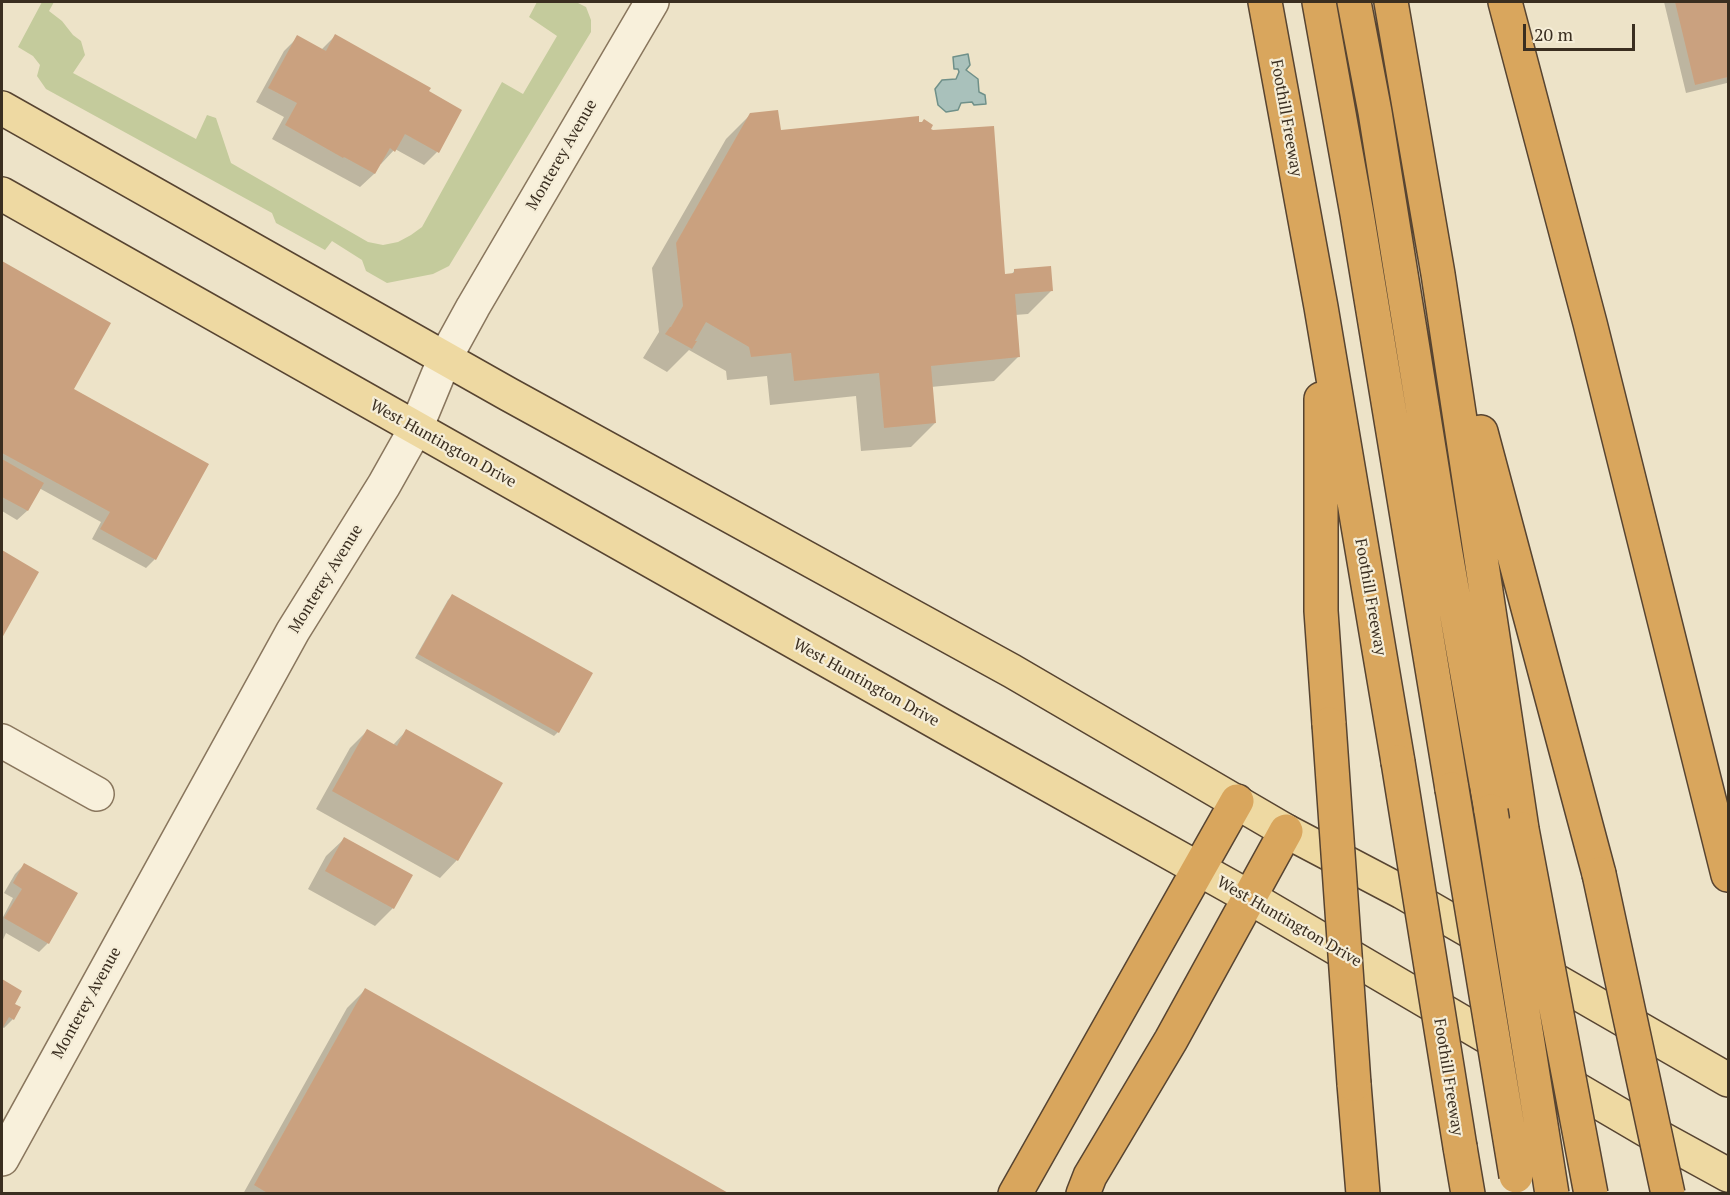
<!DOCTYPE html>
<style>
body{margin:0}
#map{position:relative;width:1730px;height:1195px;overflow:hidden;background:#ede3c8;font-family:"PT Serif",serif}
canvas{display:block}
.frame{position:absolute;inset:0;border:3px solid #3a2e20;pointer-events:none}
.scale{position:absolute;left:1523px;top:24px;width:112px;height:27px;box-sizing:border-box;border:3px solid #3a2e20;border-top:0;padding-left:8px;font-size:18px;line-height:21px;white-space:nowrap;color:#3a2e20;-webkit-text-stroke:4px #f5edd7;paint-order:stroke}
</style>
<div id="map">
<canvas width="1730" height="1195"></canvas>
<div class="frame"></div>
<div class="scale">20 m</div>
</div>
<script>
const ctx = document.querySelector('canvas').getContext('2d');
ctx.lineJoin = 'round';
function fillPath(path, color) {
  ctx.fillStyle = color;
  ctx.fill(path, 'evenodd');
}
function shape(rows) {
  const path = new Path2D();
  for (const r of rows) {
    path.moveTo(r[0], r[1]);
    for (let i = 2; i < r.length; i += 2) path.lineTo(r[i], r[i + 1]);
  }
  return path;
}
function trace(path, color, width, dash) {
  ctx.strokeStyle = color;
  ctx.lineWidth = width;
  ctx.lineCap = dash ? 'butt' : 'round';
  ctx.setLineDash(dash || []);
  ctx.stroke(path);
}
function label(font, color, halo, rows, align = 'center') {
  ctx.font = font + ' "PT Serif",serif';
  ctx.lineWidth = 4.5;
  ctx.setLineDash([]);
  ctx.textBaseline = 'middle';
  ctx.strokeStyle = halo;
  ctx.fillStyle = color;
  for (const [text, x, y, turn = 0] of rows) {
    ctx.save();
    ctx.translate(x, y);
    ctx.rotate((+turn || 0) * Math.PI / 180);
    ctx.textAlign = isNaN(turn) ? turn : align;
    if (halo) ctx.strokeText(text, 0, 0);
    ctx.fillText(text, 0, 0);
    ctx.restore();
  }
}
fillPath(shape([
 [42,2,54,2,49,11,62,21,73,35,81,41,85,55,73,73,196,139,207,115,216,118,231,163,368,242,383,245,398,242,411,235,422,227,502,82,523,94,557,36,529,17,537,2,576,2,586,7,591,20,591,32,449,266,433,274,387,283,366,271,362,260,332,241,325,250,276,223,272,213,46,89,37,76,40,65,33,56,18,47]
]), '#c4cb9c');
const water = shape([
 [968,54,970,65,966,70,978,79,979,92,985,95,986,104,974,105,972,102,961,103,958,110,946,112,938,105,935,89,942,80,956,79,959,72,958,69,954,69,953,57,968,54]
]);
fillPath(water, '#a9c1bb');
trace(water, '#6f9089', 1.5);
fillPath(shape([
 [1664,2,1728,2,1728,82,1727,83,1686,93],
 [335,36,427,92,437,152,424,165,395,149,381,164,379,164,374,174,360,187,272,139,284,117,256,102,284,51,298,37,321,50],
 [750,115,779,132,918,123,929,130,1003,275,1011,275,1015,270,1052,290,1028,314,1015,315,1018,357,994,381,931,387,935,423,911,447,861,451,856,396,770,405,767,376,727,380,726,371,689,350,667,372,643,358,659,332,652,268,726,139],
 [2,263,109,323,72,390,155,559,146,568,92,539,101,522,39,488,27,511,17,520,2,511],
 [2,552,37,572,2,635],
 [452,596,558,732,554,736,415,658,448,600],
 [368,730,393,745,406,731,457,860,440,878,316,809,350,748],
 [344,839,411,876,393,908,375,926,308,889,326,856],
 [24,865,48,943,39,952,6,933,2,942,2,919,13,898,4,893,15,874],
 [2,981,20,992,13,1005,13,1019,4,1028,2,1027],
 [365,990,728,1194,243,1194,347,1008]
]), '#0003');
fillPath(shape([
 [1675,2,1728,2,1728,77,1695,85],
 [335,34,431,88,429,91,462,110,439,153,405,134,395,152,390,148,375,174,344,157,343,158,285,125,297,103,268,88,297,35,326,51],
 [778,110,781,130,919,116,919,122,922,122,924,119,933,125,931,129,933,130,994,126,1005,274,1014,273,1014,269,1051,266,1053,291,1015,294,1020,357,931,366,936,423,884,428,879,373,794,381,791,353,751,357,749,347,706,322,695,341,697,341,692,349,665,334,670,327,671,327,683,306,676,243,750,113],
 [2,261,111,323,74,389,209,464,156,560,100,529,110,512,2,453],
 [2,459,44,483,28,511,2,497],
 [2,550,39,572,2,638],
 [452,594,593,673,559,733,418,654],
 [367,729,397,746,406,729,503,783,458,861,332,791],
 [344,837,413,875,394,909,325,871],
 [24,863,78,893,49,944,4,918,22,889,13,883],
 [2,979,22,991,15,1004,21,1007,14,1020,9,1017,2,1029],
 [365,988,672,1161,730,1194,269,1194,254,1185]
]), '#caa17f');
const street = shape([
 [2,741,97,794],
 [2,1159,293,631,384,485,416,428,445,358,473,307,652,2]
]);
const primary = shape([
 [2,108,508,394,1012,671,1286,831,1402,892,1728,1080],
 [2,194,945,727,1249,897,1646,1130,1728,1175]
]);
const highway = shape([
 [1265,2,1321,307,1398,762],
 [1319,2,1357,214,1452,789],
 [1354,2,1375,112,1445,548,1491,811],
 [1391,2,1438,274,1522,829],
 [1505,2,1590,323,1728,875],
 [1321,399,1321,611,1329,724],
 [1481,432,1599,874],
 [1354,1084,1363,1194],
 [1460,1147,1468,1194],
 [1015,1194,1237,801],
 [1083,1194,1090,1176,1171,1040,1286,831]
]);
trace(street, '#89765d', 36);
trace(primary, '#574431', 36);
trace(highway, '#574431', 36);
trace(street, '#f8f0db', 33);
trace(primary, '#eed9a2', 33);
trace(highway, '#d9a65d', 33);
const highwayBridge = shape([
 [1329,724,1354,1084],
 [1398,762,1460,1147],
 [1452,789,1516,1176],
 [1491,811,1552,1194],
 [1522,829,1591,1194],
 [1599,874,1668,1194]
]);
trace(highwayBridge, '#574431', 36, []);
trace(highwayBridge, '#d9a65d', 33);
label('16px', '#3a2e20', '#f5edd7', [
 ["Foothill Freeway",1286,118,80],
 ["Monterey Avenue",562,155,-60],
 ["West Huntington Drive",443,444,29],
 ["Monterey Avenue",326,579,-58],
 ["Foothill Freeway",1370,597,80],
 ["West Huntington Drive",866,683,29],
 ["West Huntington Drive",1289,922,30],
 ["Monterey Avenue",87,1003,-61],
 ["Foothill Freeway",1448,1077,81]
]);
</script>
